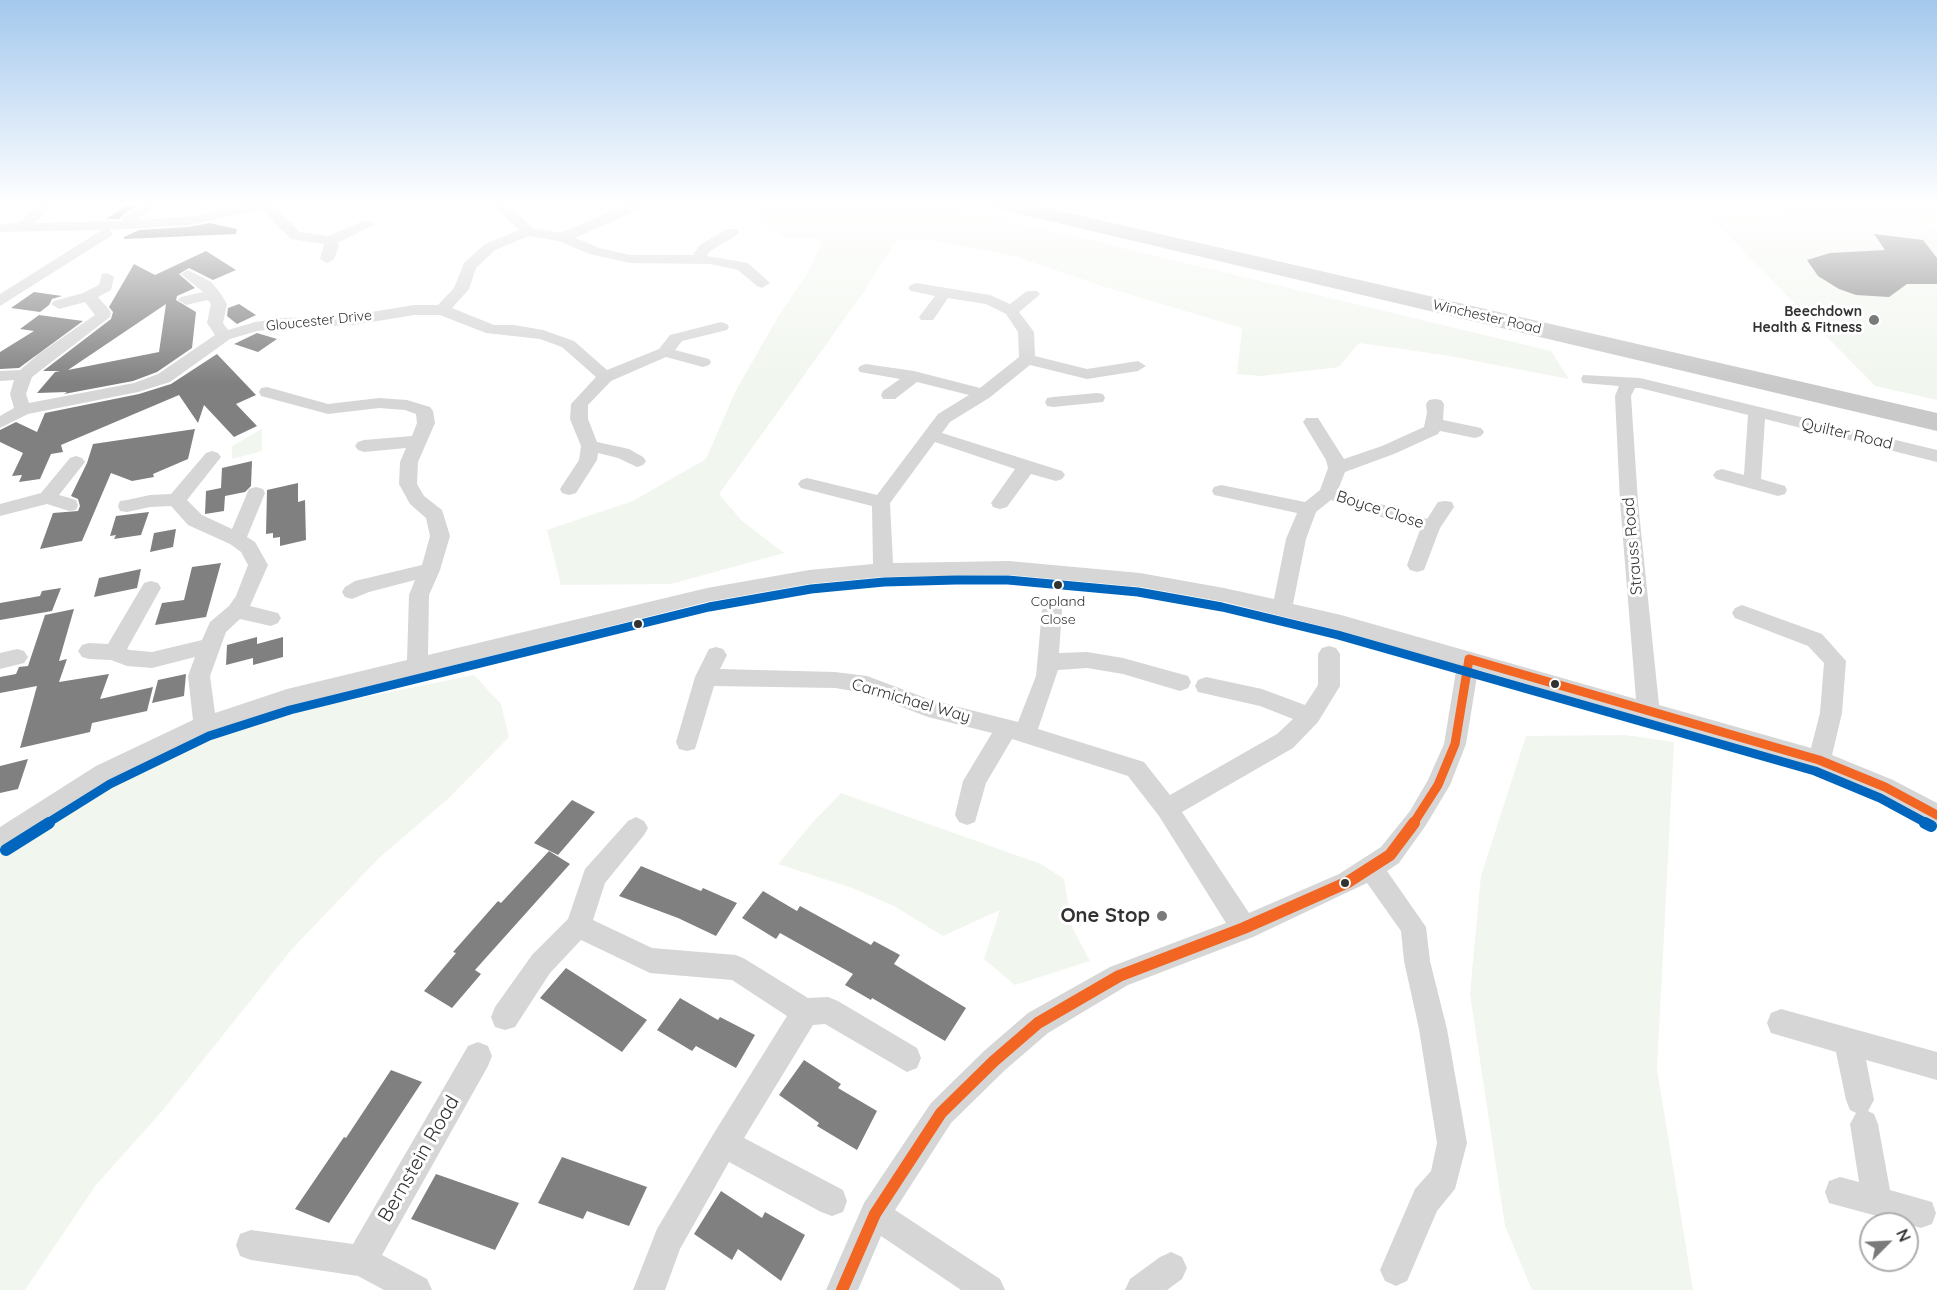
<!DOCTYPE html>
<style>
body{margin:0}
#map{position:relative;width:1937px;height:1290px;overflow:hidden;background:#fff;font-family:Quicksand,sans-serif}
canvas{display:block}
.north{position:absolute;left:1859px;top:1212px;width:60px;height:60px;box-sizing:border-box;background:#fff;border:2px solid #adadad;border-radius:50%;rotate:66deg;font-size:16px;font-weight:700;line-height:24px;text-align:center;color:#323232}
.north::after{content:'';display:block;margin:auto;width:21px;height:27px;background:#7a7a7a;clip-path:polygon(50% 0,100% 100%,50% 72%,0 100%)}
</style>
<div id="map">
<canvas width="1937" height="1290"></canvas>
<div class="north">N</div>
</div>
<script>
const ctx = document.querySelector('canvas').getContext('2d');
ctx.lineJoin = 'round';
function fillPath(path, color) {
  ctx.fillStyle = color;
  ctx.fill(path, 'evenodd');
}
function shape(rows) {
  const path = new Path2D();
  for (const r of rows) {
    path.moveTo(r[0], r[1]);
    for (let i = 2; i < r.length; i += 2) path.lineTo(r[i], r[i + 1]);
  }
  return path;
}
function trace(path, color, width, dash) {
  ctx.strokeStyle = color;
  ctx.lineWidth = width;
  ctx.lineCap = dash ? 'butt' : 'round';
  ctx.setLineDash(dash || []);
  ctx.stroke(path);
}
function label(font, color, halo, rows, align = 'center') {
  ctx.font = font + ' Quicksand,sans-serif';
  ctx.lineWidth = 6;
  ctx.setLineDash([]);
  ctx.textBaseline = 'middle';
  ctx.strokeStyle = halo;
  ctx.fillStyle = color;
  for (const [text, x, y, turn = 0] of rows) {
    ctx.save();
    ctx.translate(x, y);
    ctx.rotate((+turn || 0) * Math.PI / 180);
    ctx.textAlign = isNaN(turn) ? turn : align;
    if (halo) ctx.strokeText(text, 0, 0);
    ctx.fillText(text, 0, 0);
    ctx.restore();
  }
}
fillPath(shape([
 [737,204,940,204,1551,351,1569,379,1444,355,1359,343,1339,367,1261,376,1237,374,1242,328,1105,287,1014,256,925,239,897,239,863,293,719,494,742,521,784,553,671,584,561,585,547,530,633,501,706,459,735,392,779,315,807,274,823,239,786,238],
 [1699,204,1937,204,1937,223,1709,213],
 [1707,214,1933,224,1937,228,1937,400,1875,386],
 [262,429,262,451,232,459,232,446],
 [474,675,501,704,509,737,450,797,380,857,291,950,163,1110,96,1185,25,1290,0,1290,0,851,91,787,244,722],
 [1625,735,1674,742,1657,1069,1693,1290,1532,1290,1505,1226,1470,994,1481,876,1526,736],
 [841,793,1041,864,1064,879,1072,927,1090,961,1015,985,984,959,1000,910,943,936,894,906,852,888,778,864,813,822]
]), '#f1f6ee');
fillPath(shape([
 [129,204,138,206,122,215,120,219,106,219],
 [209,223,237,229,236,234,124,239,124,237,139,230,189,227],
 [1874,234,1923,240,1937,258,1937,284,1907,284,1889,297,1856,295,1839,289,1818,276,1807,260,1830,253,1885,250],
 [206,251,236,270,213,280,189,268,179,274,195,288,177,296,176,300,196,312,192,348,157,372,133,381,64,394,67,392,37,393,55,372,60,371,43,371,111,319,113,312,109,307,134,264,155,275],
 [166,304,159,352,68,370],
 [34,292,62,296,52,299,49,305,40,312,11,308],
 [239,304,256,315,237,324,227,316,228,308],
 [39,315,83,321,19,368,0,369,0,352,34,331,20,329],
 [257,333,277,339,258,352,234,344],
 [217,354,256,395,236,404,257,426,234,437,204,405,198,423,179,395,61,445,63,452,51,454,40,479,19,482,22,475,12,476,23,453,0,442,0,430,16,422,37,432,45,413,139,394,171,384],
 [195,429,188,459,153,474,154,477,132,481,111,473,82,541,40,549,53,513,78,511,80,506,78,499,71,496,87,463,93,444],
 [252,461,251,486,245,492,225,496,224,511,205,514,206,491,221,488,222,468],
 [298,483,298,502,305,500,306,540,280,546,280,537,273,538,273,533,266,534,267,490],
 [149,512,141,535,114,539,116,535,110,536,116,516],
 [176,529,173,547,150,552,154,533],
 [221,563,206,617,155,625,162,603,184,600,192,567],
 [141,569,137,588,94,597,99,578],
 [61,588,52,611,0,620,0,603,40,596,42,591],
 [74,609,59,661,67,659,59,682,109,674,100,699,153,687,147,711,92,723,90,732,20,748,37,686,0,693,0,677,16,674,19,667,28,666,45,615],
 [257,637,257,644,283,637,283,657,253,665,253,658,226,665,227,645],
 [186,674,184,696,152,703,158,680],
 [28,759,18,789,0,793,0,766],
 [572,800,595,812,558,855,534,843],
 [549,851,570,864,475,970,481,974,452,1008,424,991,456,953,453,952,498,901,501,903],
 [641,866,701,891,703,888,737,903,716,936,678,918,619,896],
 [763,891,797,911,800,906,871,945,874,941,900,955,894,964,966,1008,945,1041,872,998,871,1000,845,985,853,974,780,933,776,939,742,918],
 [566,968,647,1020,622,1052,540,998],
 [680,998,718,1020,720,1017,755,1035,736,1068,696,1046,692,1051,657,1030],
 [804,1060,841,1084,838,1088,877,1111,857,1150,817,1126,819,1123,779,1095],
 [391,1070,422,1082,329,1223,295,1209,344,1137,346,1138],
 [562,1157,647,1187,629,1226,587,1211,583,1219,538,1203],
 [436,1174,519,1203,495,1250,411,1219],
 [721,1191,762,1218,765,1212,805,1235,781,1281,738,1249,732,1260,694,1234]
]), '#808080');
fillPath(shape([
 [39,204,54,204,35,223,122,221,123,217,145,204,161,204,137,220,189,217,247,204,272,204,300,232,328,236,363,221,368,220,375,224,338,243,339,246,334,259,327,263,320,259,324,244,291,239,261,209,189,225,109,230,113,233,111,236,0,306,0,294,102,230,0,232,0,224,19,223,39,204],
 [492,204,507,204,533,228,561,233,628,204,646,204,644,207,575,238,600,248,630,255,693,255,700,245,727,229,737,229,739,232,737,235,710,251,707,256,748,263,770,283,762,288,757,286,738,270,711,264,630,263,590,254,559,241,529,236,495,250,476,268,469,289,452,308,494,325,514,325,543,330,574,341,607,370,659,349,670,335,721,322,727,324,729,327,727,330,682,341,675,350,709,359,711,362,709,365,703,367,666,357,611,381,588,405,588,419,597,442,629,449,643,457,646,461,643,465,637,467,618,458,598,453,597,460,576,493,569,495,562,493,560,489,579,460,581,446,570,419,571,404,596,377,562,347,540,339,486,333,440,315,414,315,353,325,283,328,257,331,230,339,170,382,138,392,28,414,0,428,0,416,14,408,10,394,14,380,0,381,0,371,20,370,40,353,95,315,85,302,59,309,51,304,54,301,83,293,99,285,102,274,107,273,114,277,111,290,98,297,111,312,110,317,32,377,26,394,29,403,134,383,158,374,215,335,207,323,211,304,208,300,186,305,178,300,181,297,203,292,181,274,188,270,211,282,221,294,227,304,223,323,228,330,255,322,283,318,353,315,414,305,438,305,454,288,464,263,485,244,519,230,492,204],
 [916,283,990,295,1010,304,1027,291,1037,291,1040,294,1037,297,1019,312,1034,332,1035,356,1087,369,1138,361,1146,366,1138,371,1087,379,1030,365,989,398,950,422,942,433,1062,471,1065,475,1062,479,1056,481,1031,474,1007,507,1000,509,993,507,991,503,1015,469,935,442,890,503,893,563,1009,561,1140,573,1224,588,1274,599,1286,539,1297,513,1214,495,1212,491,1214,487,1221,485,1305,502,1320,490,1328,468,1326,460,1303,422,1306,418,1318,418,1344,459,1382,446,1424,427,1427,413,1426,404,1429,400,1435,399,1441,400,1444,404,1443,420,1481,428,1484,432,1481,436,1475,438,1440,431,1438,434,1394,454,1345,472,1338,490,1427,519,1438,502,1445,501,1452,502,1454,507,1440,528,1424,570,1417,572,1410,570,1407,565,1420,530,1331,500,1316,512,1306,539,1293,604,1341,615,1636,699,1620,502,1615,396,1619,386,1583,383,1581,379,1583,375,1640,378,1937,450,1937,462,1765,419,1761,479,1785,486,1787,490,1785,494,1778,496,1716,479,1713,475,1716,471,1722,469,1744,475,1748,415,1640,388,1635,388,1631,396,1638,502,1659,705,1811,748,1820,713,1824,663,1808,646,1735,618,1732,613,1735,608,1742,605,1822,634,1846,661,1842,713,1832,755,1893,780,1937,803,1937,825,1877,794,1815,768,1478,670,1466,744,1450,785,1426,825,1399,863,1387,871,1426,927,1430,961,1447,1029,1467,1143,1455,1189,1437,1211,1407,1281,1396,1286,1385,1281,1380,1270,1415,1189,1431,1171,1437,1143,1419,1029,1404,961,1401,931,1367,883,1253,937,1128,985,1048,1033,1004,1071,951,1123,895,1210,1000,1279,1005,1290,961,1290,881,1236,858,1290,826,1290,864,1203,931,1103,984,1051,1028,1013,1110,967,1226,923,1159,816,1128,776,1012,739,986,783,975,822,967,825,959,822,955,815,963,781,992,733,928,717,865,693,835,688,714,686,695,749,687,751,679,749,676,742,695,677,709,649,716,647,723,649,727,655,720,669,835,672,867,676,931,700,1018,722,1036,676,1042,610,1045,605,1052,602,1059,605,1062,610,1059,653,1087,652,1123,658,1188,676,1191,682,1188,688,1180,691,1123,674,1087,668,1058,670,1038,729,1144,762,1170,795,1277,734,1293,719,1260,706,1198,692,1195,686,1198,680,1206,677,1262,689,1305,705,1318,685,1318,654,1322,648,1329,646,1336,648,1340,654,1340,686,1318,722,1293,748,1182,812,1249,913,1339,874,1381,847,1410,811,1428,780,1444,744,1457,665,1341,631,1224,602,1140,587,1009,575,883,577,809,584,707,602,287,707,213,732,112,780,9,848,0,851,0,827,96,766,193,720,188,676,195,657,152,668,127,666,111,660,89,659,82,657,78,651,82,645,89,643,108,644,144,583,151,581,158,583,161,588,127,649,130,650,152,652,202,640,210,622,229,606,236,596,248,565,241,552,230,544,188,525,171,506,150,507,127,512,120,511,118,506,120,501,127,500,150,495,171,494,206,453,212,451,218,453,221,457,187,500,202,515,232,529,249,489,256,487,263,489,265,493,247,537,255,542,268,565,250,606,278,613,281,618,278,623,271,626,240,619,226,632,210,676,215,713,287,689,407,660,409,595,415,580,369,592,352,599,345,597,342,592,345,587,355,581,422,565,430,536,426,518,410,504,399,484,400,462,406,448,364,452,358,450,355,446,358,442,364,440,412,436,417,423,416,414,405,410,379,408,328,414,261,396,259,392,261,388,267,387,328,404,379,398,407,400,430,407,433,411,435,423,418,462,417,484,424,496,442,510,450,536,440,570,429,595,428,655,707,588,809,570,873,564,872,506,801,488,798,484,801,480,807,478,877,495,938,414,969,395,917,382,895,399,883,399,881,395,883,391,900,379,860,372,858,369,860,366,866,364,914,371,980,388,1019,357,1018,332,1006,314,986,304,948,298,933,320,921,320,919,317,935,296,911,291,908,288,911,285,916,283],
 [1097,393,1103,394,1105,398,1103,402,1053,407,1047,406,1045,402,1047,398,1053,397,1097,393],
 [76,456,82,458,85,462,59,495,76,500,78,505,76,510,69,511,47,504,0,516,0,504,41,493,70,458,76,456],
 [17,649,24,651,28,657,24,663,0,669,0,653,17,649],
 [636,817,644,821,648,828,644,835,605,883,593,920,652,948,736,955,745,959,808,998,828,997,838,1001,917,1048,921,1058,917,1068,907,1072,825,1024,813,1025,744,1138,843,1190,847,1201,843,1212,832,1216,821,1212,729,1162,680,1249,665,1290,633,1290,657,1229,714,1133,787,1016,732,980,650,973,581,940,550,973,515,1027,505,1030,495,1027,491,1017,495,1007,532,955,568,919,585,869,628,821,636,817],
 [1781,1009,1937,1052,1937,1080,1866,1060,1874,1100,1868,1111,1874,1114,1878,1124,1890,1190,1932,1202,1936,1213,1932,1224,1921,1228,1829,1203,1825,1192,1829,1181,1840,1177,1859,1182,1850,1124,1856,1113,1850,1110,1846,1100,1836,1052,1771,1033,1767,1023,1771,1013,1781,1009],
 [478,1042,488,1046,492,1056,488,1066,382,1255,427,1279,432,1290,384,1290,358,1276,251,1260,240,1256,236,1245,240,1234,251,1230,353,1244,468,1046,478,1042],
 [1171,1252,1182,1257,1187,1268,1182,1279,1167,1290,1125,1290,1130,1279,1160,1257,1171,1252]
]), '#d6d6d6');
fillPath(shape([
 [992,204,1030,204,1937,413,1937,431,1003,210,995,209,992,204]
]), '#c9c9c9');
trace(shape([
 [1469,659,1819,760,1885,787,1937,815],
 [1413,824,1438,785,1455,744,1469,659]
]), '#f26522', 9);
trace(shape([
 [842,1290,875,1214,941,1113,994,1061,1038,1023,1119,976,1244,928,1348,882,1390,855,1414,823]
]), '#f26522', 12);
trace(shape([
 [46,824,110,784,209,736,290,710,709,607,811,589,884,582,956,580,1008,580,1138,592,1222,607,1338,635,1815,771,1880,798,1928,824]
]), '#0065bd', 9);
trace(shape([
 [1925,823,1931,826],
 [6,850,49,823]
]), '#0065bd', 12);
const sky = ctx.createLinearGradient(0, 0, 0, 384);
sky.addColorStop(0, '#a3c8ed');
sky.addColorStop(0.53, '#fff');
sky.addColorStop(1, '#ffffff00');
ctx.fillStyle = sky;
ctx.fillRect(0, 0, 1937, 384);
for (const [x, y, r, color] of [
 [1874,320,6,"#7a7a7a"],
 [1058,585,5,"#323232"],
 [638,624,5,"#323232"],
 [1555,684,5,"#323232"],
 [1345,883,5,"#323232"],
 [1162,916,6,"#7a7a7a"]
]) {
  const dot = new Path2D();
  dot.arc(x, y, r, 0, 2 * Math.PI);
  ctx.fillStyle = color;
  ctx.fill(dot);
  trace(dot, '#fff', 2);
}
label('bold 14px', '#323232', '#fff', [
 ["Beechdown",1862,312],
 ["Health & Fitness",1862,328]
], 'right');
label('14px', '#323232', '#fff', [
 ["Winchester Road",1487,317,13],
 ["Gloucester Drive",319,321,-6]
]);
label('14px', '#323232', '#fff', [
 ["Copland",1058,602],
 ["Close",1058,620]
]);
label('16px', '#323232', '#fff', [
 ["Quilter Road",1847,434,13],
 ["Boyce Close",1380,510,18],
 ["Strauss Road",1633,546,-95],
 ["Carmichael Way",911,701,16]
]);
label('bold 20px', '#323232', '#fff', [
 ["One Stop",1150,916]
], 'right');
label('20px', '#323232', '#fff', [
 ["Bernstein Road",419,1159,-60]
]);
</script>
